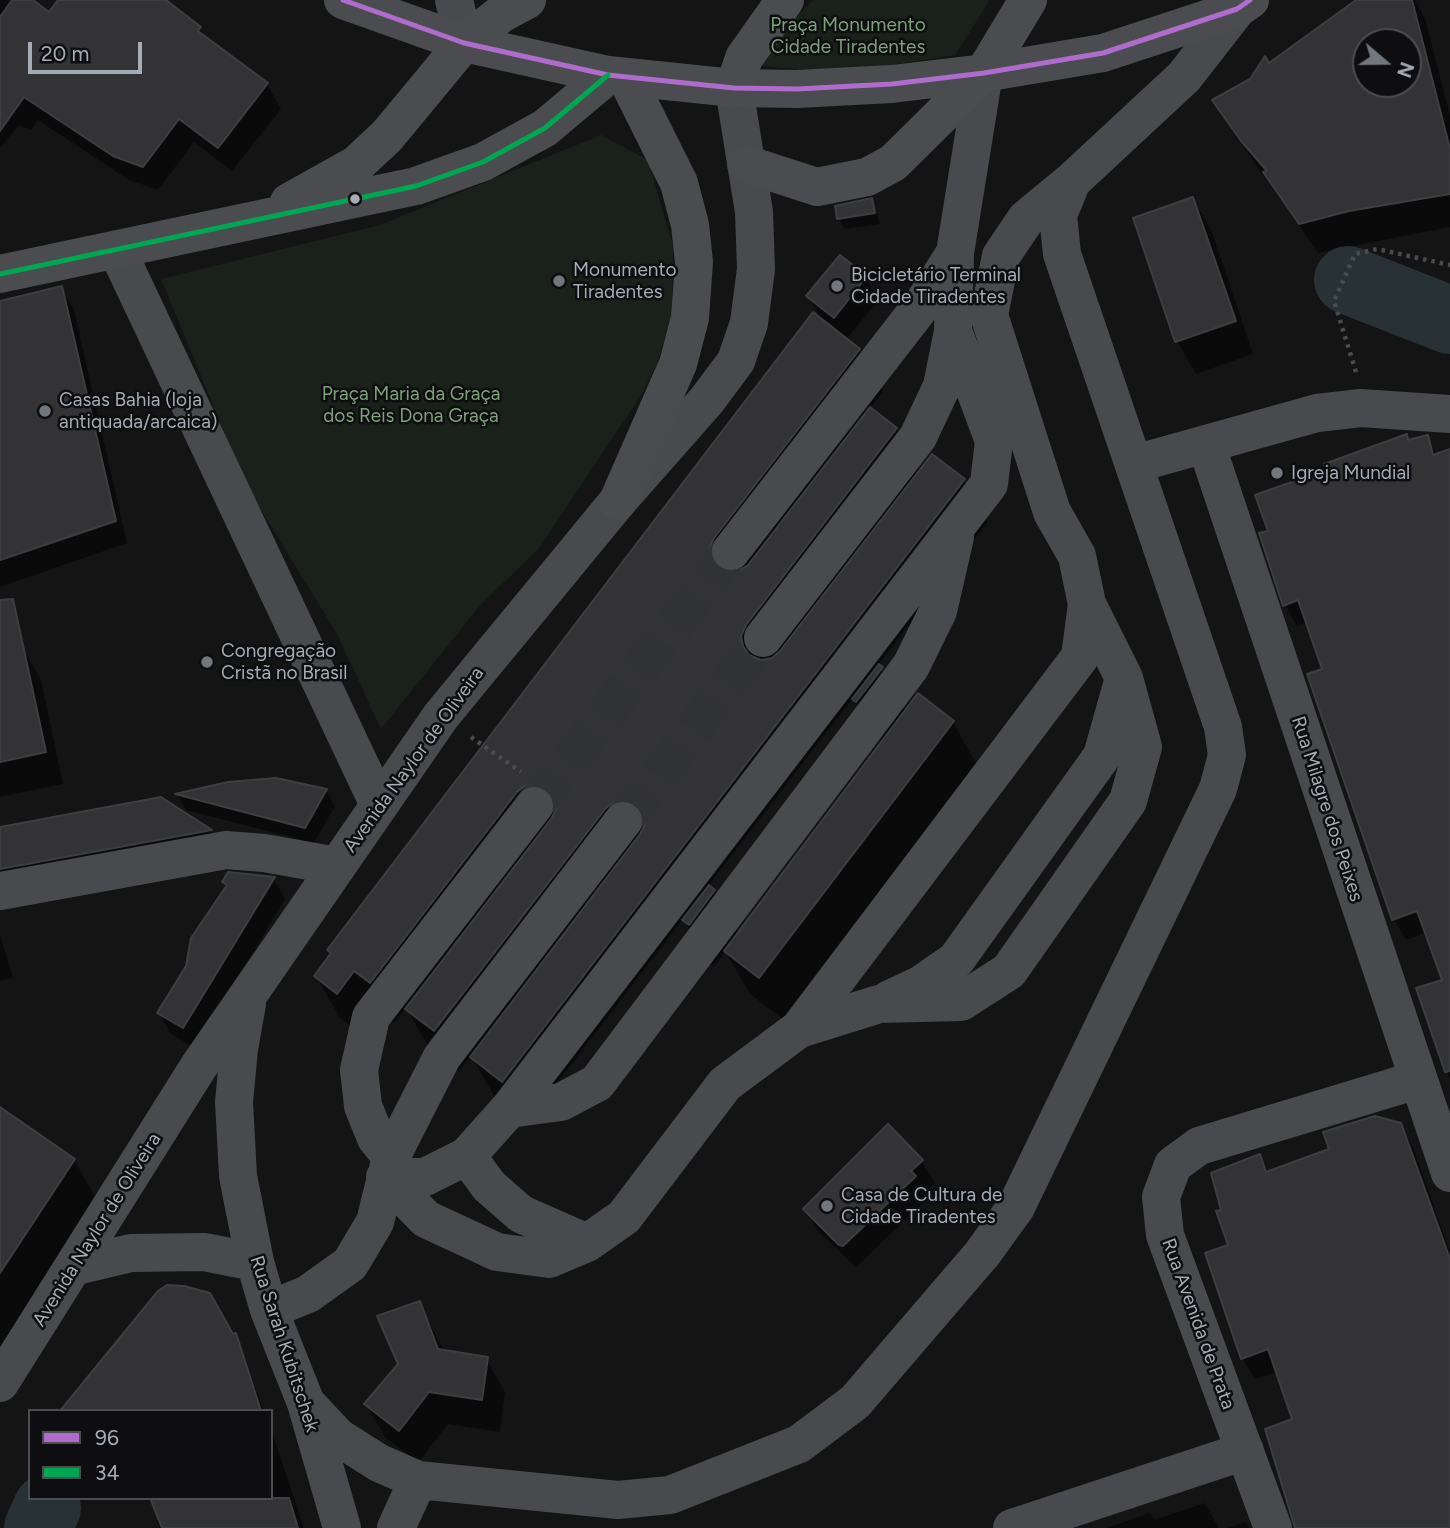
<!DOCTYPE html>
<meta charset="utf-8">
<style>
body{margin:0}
#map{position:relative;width:1450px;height:1528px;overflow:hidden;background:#141414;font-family:Figtree,sans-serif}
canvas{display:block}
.legend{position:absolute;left:28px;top:1409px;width:245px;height:91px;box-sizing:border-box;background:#0e0e10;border:2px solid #4a4d52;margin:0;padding:9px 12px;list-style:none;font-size:21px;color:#a5acb5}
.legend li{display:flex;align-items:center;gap:14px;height:35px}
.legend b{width:35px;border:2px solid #4a4d52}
.north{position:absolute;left:1352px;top:28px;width:70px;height:70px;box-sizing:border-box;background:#0e0e10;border:2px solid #4a4d52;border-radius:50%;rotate:110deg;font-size:19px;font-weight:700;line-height:28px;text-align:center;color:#a5acb5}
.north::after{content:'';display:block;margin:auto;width:24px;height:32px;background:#72777d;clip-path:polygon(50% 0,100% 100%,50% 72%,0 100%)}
.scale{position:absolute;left:28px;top:42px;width:114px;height:32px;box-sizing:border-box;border:4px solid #a5acb5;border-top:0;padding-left:9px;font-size:21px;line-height:24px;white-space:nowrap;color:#a5acb5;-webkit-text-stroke:5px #0e0e10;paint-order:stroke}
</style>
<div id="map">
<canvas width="1450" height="1528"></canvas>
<ul class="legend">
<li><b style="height:9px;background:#b06ccc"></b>96</li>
<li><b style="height:9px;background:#00a651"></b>34</li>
</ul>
<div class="north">N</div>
<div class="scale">20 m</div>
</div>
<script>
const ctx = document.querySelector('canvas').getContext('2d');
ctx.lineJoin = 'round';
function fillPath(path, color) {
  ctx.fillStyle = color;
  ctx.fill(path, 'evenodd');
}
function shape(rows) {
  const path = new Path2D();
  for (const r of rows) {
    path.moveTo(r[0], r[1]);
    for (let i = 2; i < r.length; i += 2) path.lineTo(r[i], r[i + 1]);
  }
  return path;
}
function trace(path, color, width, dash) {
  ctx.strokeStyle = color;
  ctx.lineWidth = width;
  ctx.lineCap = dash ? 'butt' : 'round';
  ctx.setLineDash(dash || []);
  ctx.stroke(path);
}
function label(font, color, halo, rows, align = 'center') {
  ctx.font = font + ' Figtree,sans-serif';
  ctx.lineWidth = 5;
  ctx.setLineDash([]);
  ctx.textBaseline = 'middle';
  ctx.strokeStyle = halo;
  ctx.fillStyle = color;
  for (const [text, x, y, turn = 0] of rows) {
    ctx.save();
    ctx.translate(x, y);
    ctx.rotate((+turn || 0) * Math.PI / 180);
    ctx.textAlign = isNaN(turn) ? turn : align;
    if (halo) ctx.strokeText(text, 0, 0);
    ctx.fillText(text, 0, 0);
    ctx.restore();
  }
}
fillPath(shape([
 [813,0,990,0,955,55,842,73,750,65],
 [601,135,648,160,673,246,672,315,657,363,642,394,538,550,482,603,381,729,337,634,246,485,161,279,380,225]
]), '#1a211b');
fillPath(shape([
 [0,0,30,0,49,15,61,0,163,0,200,28,206,39,267,84,281,109,232,171,194,142,158,190,129,180,38,120,31,130,19,125,0,148],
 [1366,0,1415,0,1425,18,1450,116,1450,227,1318,253,1232,131,1215,101,1252,80],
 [1366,42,1408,42,1408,84,1366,84],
 [1193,199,1212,232,1253,354,1196,374,1177,341],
 [872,200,880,224,845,229,839,219],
 [865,277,878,300,846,340,859,350,883,392,869,409,896,429,921,472,964,480,988,522,878,665,906,711,953,722,977,765,784,1020,750,994,725,951,714,967,709,963,683,919,527,1122,496,1099,471,1056,459,1072,431,1051,406,1008,394,1023,378,1011,361,1034,340,1018,316,976,824,323,808,297],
 [853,698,882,744,739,934,714,891,708,886],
 [61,288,74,310,127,543,0,587,0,303],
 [1427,437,1437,455,1450,459,1450,1079,1419,990,1443,981,1427,932,1406,940,1394,919,1324,670,1307,622,1297,626,1285,605,1270,532,1409,442],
 [23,649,41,680,63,784,0,797,0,654],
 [276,780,326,791,335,806,314,843,186,810,178,796,228,784],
 [161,799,211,831,229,862,14,901,0,910,0,828],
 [274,879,285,899,195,1048,171,1034,159,1013,188,967,227,887,224,882],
 [0,934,13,978,0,981],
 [1400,1125,1413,1147,1450,1252,1450,1528,1296,1528,1295,1420,1278,1372,1255,1379,1242,1358,1230,1246,1223,1211,1259,1157,1269,1173],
 [0,1132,74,1160,99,1203,0,1347],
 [922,1161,935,1183,924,1193,927,1199,856,1267,818,1231,805,1209],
 [419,1303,444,1351,486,1359,505,1392,500,1432,448,1424,418,1463,385,1437,366,1404,400,1365],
 [243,1355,264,1411,66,1411],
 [271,1429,304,1528,160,1528,157,1520,160,1519,271,1498],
 [1205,1503,1219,1528,1106,1528,1150,1513,1154,1520],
 [1246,1522,1249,1528,1227,1528]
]), '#0007');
trace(shape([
 [1348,280,1450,320],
 [38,1528,47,1508]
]), '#273136', 68);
const building = shape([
 [12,0,33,0,49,12,58,0,166,0,201,27,198,31,268,83,218,148,179,119,143,167,113,156,24,97,0,131,0,17,12,0],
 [1356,0,1412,0,1450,149,1450,194,1349,211,1299,224,1263,172,1267,171,1241,141,1212,100,1250,79,1265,56,1269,63,1356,0],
 [1366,42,1408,42,1408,84,1366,84,1366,42],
 [1193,197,1236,321,1175,342,1133,218,1193,197],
 [872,198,875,213,837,219,835,206,872,198],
 [840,255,867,276,834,318,806,296,840,255],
 [62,286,116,521,0,560,0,301,62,286],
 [813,312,860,349,714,538,709,549,711,560,717,568,727,572,739,571,748,565,870,407,897,428,746,625,741,636,743,646,749,655,761,660,772,658,780,651,932,454,965,479,502,1082,470,1057,640,834,645,825,643,813,636,803,627,799,615,801,606,808,434,1031,405,1009,551,819,556,810,554,798,547,788,536,784,525,786,517,792,370,983,354,971,337,994,314,976,331,953,327,950,813,312],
 [1407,434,1408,440,1428,435,1433,455,1450,449,1450,1071,1445,1072,1416,988,1442,980,1417,911,1392,920,1307,674,1322,669,1298,600,1283,606,1259,533,1268,531,1255,495,1326,470,1324,464,1407,434],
 [13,599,46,752,0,762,0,600,13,599],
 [879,664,883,667,856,702,852,699,879,664],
 [918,693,954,721,759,978,724,951,918,693],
 [276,778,327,789,305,828,175,794,228,782,276,778],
 [161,797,212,830,0,869,0,827,161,797],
 [228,872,275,877,183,1028,157,1013,186,966,191,938,227,885,222,882,228,872],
 [709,885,715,890,689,925,682,920,709,885],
 [0,1107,75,1159,0,1273,0,1107],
 [1375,1116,1401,1123,1450,1259,1450,1528,1295,1528,1265,1429,1292,1419,1268,1349,1241,1359,1205,1253,1228,1245,1216,1211,1221,1210,1211,1173,1260,1154,1266,1172,1329,1149,1323,1132,1375,1116],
 [888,1124,923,1160,911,1171,916,1176,843,1246,839,1245,803,1209,888,1124],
 [167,1285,184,1286,210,1293,233,1334,236,1333,261,1411,60,1411,158,1291,167,1285],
 [420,1301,438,1349,488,1357,482,1400,429,1392,399,1431,364,1404,398,1364,377,1316,420,1301],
 [150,1498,289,1498,298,1528,162,1528,150,1498]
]);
fillPath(building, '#333335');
trace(building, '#3c3e40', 2);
trace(shape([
 [534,806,731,551],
 [623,821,763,638]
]), '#313234', 38, [38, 19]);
trace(shape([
 [1356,372,1334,301,1355,254,1377,249,1450,265],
 [471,737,521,772]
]), '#4a4b4f', 4.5, [3.5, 5]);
trace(shape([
 [454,0,464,43],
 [117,250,379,805],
 [1206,444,1450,1173],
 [1134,464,1317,413,1361,408,1450,414],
 [731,551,924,302,955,253],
 [763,638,918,437,942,386,953,331,955,253,984,73],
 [0,891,226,850,264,853,337,866],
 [888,1000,920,985,956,960,1102,756,1124,678],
 [247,1004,239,1049,234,1102,238,1176,255,1262,269,1310,306,1403,342,1528],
 [799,1029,879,1004,961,1002,1009,971,1128,801,1143,747,1124,678,1087,604,1077,556,1052,512,989,315,1001,256,1026,219,1072,181,1184,77,1237,9],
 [509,1109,561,1102,597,1083,911,666,938,611,955,537],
 [467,1156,489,1186,521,1214,587,1243],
 [391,1157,376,1138,363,1106,359,1070,371,1017,534,806],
 [385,1177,425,1177,467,1156,509,1109,989,484,994,441,953,331],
 [385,1177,426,1219,497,1252,549,1259,587,1243,624,1217,725,1084,799,1029,1080,657,1087,604],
 [76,1266,131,1253,204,1252,255,1262],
 [269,1310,308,1294,350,1264,375,1222,391,1157,442,1057,623,821],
 [0,1383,199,1066,441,716,618,501,707,400,736,361,749,323,756,269,754,212,734,88],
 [306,1403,338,1437,379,1463,418,1480,618,1500,670,1495,799,1444,855,1402,982,1254,1016,1207,1218,789,1227,755,1223,727,1062,254,1058,215,1072,181],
 [396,1528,418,1480],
 [1012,1528,1245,1451],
 [1273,1528,1165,1235,1161,1197,1173,1165,1199,1146,1417,1080]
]), '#484a4d', 38);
trace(shape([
 [343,0,464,43,608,75,734,88,797,89,892,84,984,73,1103,53,1237,9,1250,0],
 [734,88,744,58,785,0],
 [746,164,817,187,867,177,893,163,984,73,1028,0],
 [289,202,357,164,387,136,464,43,501,14,527,0],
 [0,274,416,186,483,162,545,128,608,75],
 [618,501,678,364,690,318,694,262,690,225,679,183,626,77]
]), '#4a4c4f', 38);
trace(shape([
 [343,0,464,43,608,75,734,88,797,89,892,84,984,73,1103,53,1237,9,1250,0]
]), '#b06ccc', 5);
trace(shape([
 [0,274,416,186,483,162,545,128,608,75]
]), '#00a651', 5);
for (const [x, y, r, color] of [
 [355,199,6,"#a5acb5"],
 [559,281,7,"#72777d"],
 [837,286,7,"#72777d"],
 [45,411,7,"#72777d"],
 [1277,473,7,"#72777d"],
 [207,662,7,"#72777d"],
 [827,1206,7,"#72777d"]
]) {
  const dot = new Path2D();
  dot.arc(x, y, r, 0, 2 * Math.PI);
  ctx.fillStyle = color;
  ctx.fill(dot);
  trace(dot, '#0e0e10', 2.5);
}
label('19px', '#7da17b', '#0e0e10', [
 ["Praça Monumento",848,25],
 ["Cidade Tiradentes",848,47],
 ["Praça Maria da Graça",411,394],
 ["dos Reis Dona Graça",411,416]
]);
label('19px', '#a5acb5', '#0e0e10', [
 ["Monumento",573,270],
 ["Tiradentes",573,292],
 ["Bicicletário Terminal",851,275],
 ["Cidade Tiradentes",851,297],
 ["Casas Bahia (loja",59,400],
 ["antiquada/arcaica)",59,422],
 ["Igreja Mundial",1291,473],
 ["Congregação",221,651],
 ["Cristã no Brasil",221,673],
 ["Casa de Cultura de",841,1195],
 ["Cidade Tiradentes",841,1217]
], 'left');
label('19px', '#a5acb5', '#0e0e10', [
 ["Avenida Naylor de Oliveira",414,760,-54],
 ["Rua Milagre dos Peixes",1327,809,72],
 ["Avenida Naylor de Oliveira",97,1230,-58],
 ["Rua Avenida de Prata",1198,1324,70],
 ["Rua Sarah Kubitschek",284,1344,72]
]);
</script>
